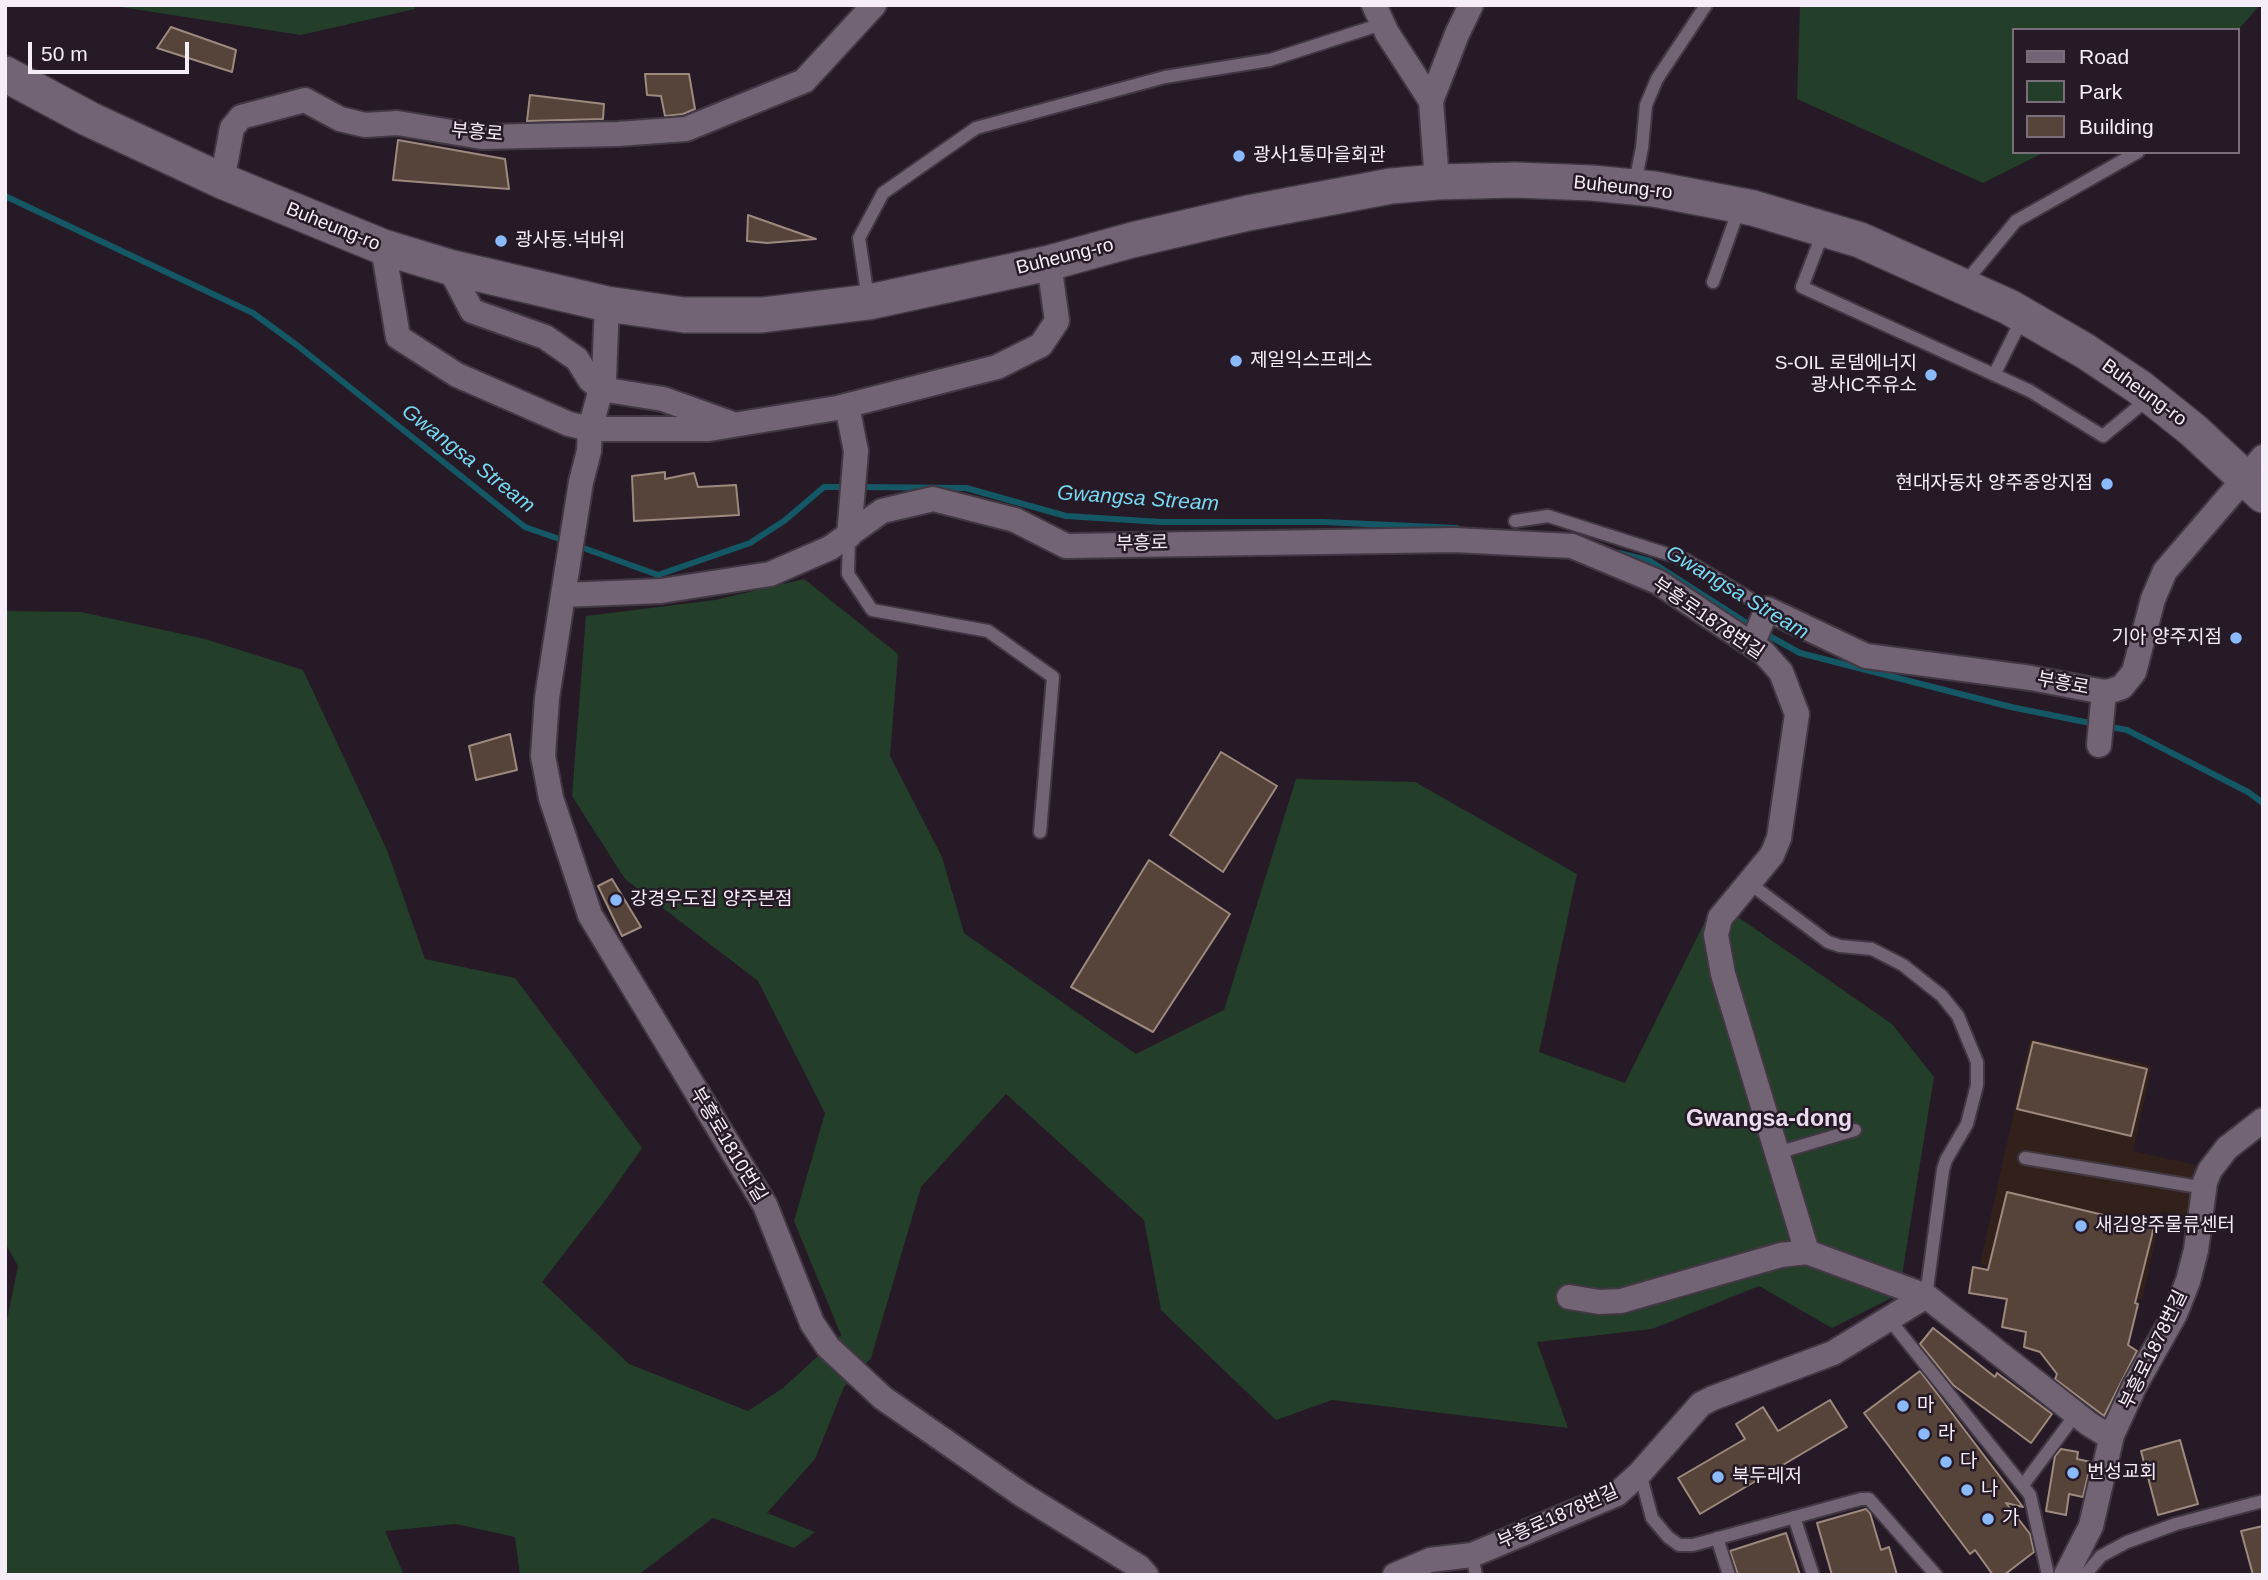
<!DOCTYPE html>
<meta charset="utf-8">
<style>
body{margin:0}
#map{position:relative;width:2268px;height:1580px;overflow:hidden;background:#261a27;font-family:Arial,sans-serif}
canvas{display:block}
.frame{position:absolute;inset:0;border:7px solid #f5edf7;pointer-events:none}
.legend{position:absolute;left:2012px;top:28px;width:228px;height:126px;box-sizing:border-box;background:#261a27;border:2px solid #796e7a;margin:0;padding:9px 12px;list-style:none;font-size:21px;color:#f5edf7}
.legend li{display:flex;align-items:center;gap:14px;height:35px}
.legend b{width:35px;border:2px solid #796e7a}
.scale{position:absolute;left:28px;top:42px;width:161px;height:32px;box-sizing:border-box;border:4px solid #f5edf7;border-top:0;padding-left:9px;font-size:21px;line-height:24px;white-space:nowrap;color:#f5edf7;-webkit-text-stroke:5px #261a27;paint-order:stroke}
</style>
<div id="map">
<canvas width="2268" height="1580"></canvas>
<div class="frame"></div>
<ul class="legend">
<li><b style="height:9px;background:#726474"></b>Road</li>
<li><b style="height:19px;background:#233e29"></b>Park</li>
<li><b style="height:19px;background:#56443a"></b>Building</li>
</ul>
<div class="scale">50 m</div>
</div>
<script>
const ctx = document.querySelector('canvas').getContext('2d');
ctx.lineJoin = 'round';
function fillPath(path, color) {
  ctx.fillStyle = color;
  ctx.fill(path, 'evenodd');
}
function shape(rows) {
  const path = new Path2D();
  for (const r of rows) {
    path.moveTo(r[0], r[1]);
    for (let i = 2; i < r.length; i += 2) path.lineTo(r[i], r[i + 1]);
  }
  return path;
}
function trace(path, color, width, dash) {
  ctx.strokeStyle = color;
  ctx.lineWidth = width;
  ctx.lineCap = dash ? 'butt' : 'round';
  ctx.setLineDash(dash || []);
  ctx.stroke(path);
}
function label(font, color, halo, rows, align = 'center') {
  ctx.font = font + ' Arial,"Noto Sans KR",sans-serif';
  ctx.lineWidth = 5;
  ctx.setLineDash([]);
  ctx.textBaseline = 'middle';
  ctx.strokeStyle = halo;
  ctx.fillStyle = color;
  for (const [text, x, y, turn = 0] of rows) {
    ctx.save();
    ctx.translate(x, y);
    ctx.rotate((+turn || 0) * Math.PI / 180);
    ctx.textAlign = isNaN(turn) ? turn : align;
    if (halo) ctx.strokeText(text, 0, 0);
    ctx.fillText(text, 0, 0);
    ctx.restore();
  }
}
fillPath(shape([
 [2030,1039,2152,1066,2133,1151,2199,1166,2187,1216,2162,1211,2142,1300,1980,1264]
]), '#32211a');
fillPath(shape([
 [108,5,415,5,415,9,301,35],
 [1800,5,2260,5,2238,30,2014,30,2014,152,2045,152,1983,183,1797,99],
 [804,579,898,654,890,756,942,857,964,933,1136,1054,1224,1010,1296,779,1415,782,1577,874,1539,1052,1625,1083,1715,901,1892,1024,1934,1077,1899,1294,1832,1328,1759,1286,1652,1329,1537,1342,1568,1428,1332,1400,1276,1420,1161,1310,1144,1220,1006,1094,921,1187,871,1358,844,1387,815,1459,767,1513,815,1532,794,1548,713,1518,638,1575,520,1575,515,1537,456,1524,385,1531,404,1575,5,1575,5,1329,18,1266,5,1243,5,611,81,612,205,639,303,670,387,850,425,959,515,978,642,1148,607,1198,542,1282,629,1364,748,1411,783,1388,841,1335,794,1221,825,1113,758,981,625,879,572,796,586,616,715,600]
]), '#233e29');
trace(shape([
 [5,196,253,313,298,346,525,527,565,541],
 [860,487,966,488,1066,516,1162,522,1324,522,1457,528],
 [578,546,658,575,750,543,784,521,824,487,849,487],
 [1619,553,1650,561,1753,627],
 [1762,632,1800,653,2011,707,2095,724],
 [2105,726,2127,730,2248,792,2263,803]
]), '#145866', 6);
const building = shape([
 [171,27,236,50,232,72,157,48,171,27],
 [645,74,689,74,695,109,683,114,665,116,661,96,647,95,645,74],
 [530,95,604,104,603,119,527,121,530,95],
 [398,140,505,159,509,189,393,180,398,140],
 [748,215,816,239,767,243,747,241,748,215],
 [665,472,665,479,694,473,698,487,736,485,739,515,634,521,632,476,665,472],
 [510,734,517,770,476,780,469,746,510,734],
 [1221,752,1277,786,1223,872,1170,835,1221,752],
 [1149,860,1230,914,1153,1032,1071,987,1149,860],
 [612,879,641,927,622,936,598,886,612,879],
 [2033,1042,2147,1069,2131,1136,2017,1109,2033,1042],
 [2007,1192,2154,1227,2135,1303,2138,1304,2128,1345,2137,1351,2104,1416,2055,1379,2057,1374,2040,1352,2024,1347,2026,1332,2002,1327,2007,1299,1969,1293,1973,1267,1988,1270,2007,1192],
 [1933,1328,1995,1377,1997,1373,2052,1414,2031,1443,1953,1385,1920,1344,1933,1328],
 [1920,1371,2023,1507,2006,1503,2030,1534,2034,1552,2004,1575,1993,1575,1975,1550,1970,1554,1864,1413,1920,1371],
 [1830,1400,1847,1427,1700,1514,1678,1478,1745,1439,1736,1424,1763,1407,1778,1431,1830,1400],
 [2180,1440,2198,1504,2158,1515,2141,1451,2180,1440],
 [2061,1449,2078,1452,2077,1459,2091,1462,2083,1497,2069,1494,2066,1515,2046,1511,2055,1456,2061,1449],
 [1866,1509,1870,1513,1881,1550,1889,1547,1897,1575,1832,1575,1817,1523,1866,1509],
 [2263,1526,2263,1575,2253,1575,2241,1531,2263,1526],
 [1786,1533,1800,1575,1738,1575,1730,1551,1786,1533]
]);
fillPath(building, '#56443a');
trace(building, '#9d897d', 2);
const lane = shape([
 [1635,183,1642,148,1646,105,1657,79,1706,5],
 [1824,230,1802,287,2030,391,2103,436,2149,398],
 [1713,282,1740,206],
 [1963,285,2016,221,2138,152],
 [868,299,859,238,883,193,976,128,1165,77,1270,60,1382,24],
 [1994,375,2022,319],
 [1515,521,1548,516,1686,560,1767,609],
 [849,536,848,574,872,610,988,631,1053,677,1040,832],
 [1749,883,1828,942,1840,946,1872,949,1903,965,1942,996,1958,1016,1977,1062,1977,1085,1967,1124,1946,1160,1943,1170,1926,1296],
 [1777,1153,1855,1130],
 [2025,1158,2205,1188],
 [1889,1319,2030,1495,2048,1575],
 [1640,1473,1652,1518,1668,1537,1679,1545,1693,1545,1861,1499,1869,1499,1936,1575],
 [2023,1485,2076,1414],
 [1794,1517,1813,1575],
 [1717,1538,1729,1575],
 [1472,1555,1476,1575],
 [2085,1575,2101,1556,2127,1542,2176,1524,2263,1501]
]);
const street = shape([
 [1374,5,1387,33,1431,101],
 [222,181,232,128,241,117,305,100,340,119,365,125,397,123,482,137,618,134,686,129,804,81,874,5],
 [1437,182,1431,101,1457,34,1471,5],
 [383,247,398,337,457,375,569,424,590,429,709,429,837,408,997,367,1041,345,1057,321,1049,263],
 [449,267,472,311,545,337,577,359,590,380,601,389,663,399,730,423],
 [607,304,604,378,590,429,589,451,581,482,563,595,547,698,543,756,551,798,590,915,765,1205,812,1323,828,1347,883,1398,1021,1494,1139,1567,1146,1575],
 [847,406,856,451,849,536],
 [563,595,661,591,770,574,830,548,882,511,933,499,1015,520,1066,546,1454,540,1572,546,1658,582,1763,652,1781,672,1797,714,1779,838,1772,855,1720,918,1716,935,1723,974,1807,1252,1926,1296,2089,1424,2102,1432,2112,1435],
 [1752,645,1767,609,1866,656,2031,678,2104,692,2111,691,2122,687,2134,672,2153,599,2165,571,2263,457],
 [2099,745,2104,692],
 [1569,1297,1599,1302,1621,1301,1781,1255,1807,1252],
 [1395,1575,1430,1560,1472,1555,1617,1494,1640,1473,1701,1404,1713,1398,1833,1353,1926,1296],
 [2066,1575,2091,1526,2112,1435,2135,1385,2175,1314,2188,1281,2196,1250,2205,1182,2210,1170,2227,1148,2263,1120]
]);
const secondary = shape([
 [5,74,89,119,222,181,383,247,449,267,607,304,684,315,762,315,869,302,1049,263,1132,240,1248,213,1391,186,1437,182,1515,180,1592,183,1654,189,1753,208,1860,240,2009,307,2085,351,2139,387,2193,430,2263,495]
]);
trace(lane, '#413843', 16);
trace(street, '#413843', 28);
trace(secondary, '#413843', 38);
trace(lane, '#726474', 12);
trace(street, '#726474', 24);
trace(secondary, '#726474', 35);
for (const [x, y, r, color] of [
 [1239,156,7,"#8abafc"],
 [501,241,7,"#8abafc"],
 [1236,361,7,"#8abafc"],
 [1931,375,7,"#8abafc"],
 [2107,484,7,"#8abafc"],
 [2236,638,7,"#8abafc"],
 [616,900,7,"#8abafc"],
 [2081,1226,7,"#8abafc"],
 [1903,1406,7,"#8abafc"],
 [1924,1434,7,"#8abafc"],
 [1946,1462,7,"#8abafc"],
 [2073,1473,7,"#8abafc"],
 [1718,1477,7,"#8abafc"],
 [1967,1490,7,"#8abafc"],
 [1988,1519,7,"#8abafc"]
]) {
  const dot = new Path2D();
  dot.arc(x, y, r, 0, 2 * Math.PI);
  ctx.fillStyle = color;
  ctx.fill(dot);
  trace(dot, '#261a27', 2.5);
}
label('19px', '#f5edf7', '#261a27', [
 ["부흥로",477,133,5],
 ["Buheung-ro",1623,188,6],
 ["Buheung-ro",333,227,22],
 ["Buheung-ro",1065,257,-14],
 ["Buheung-ro",2144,393,36],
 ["부흥로",1142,544,-1],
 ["부흥로1878번길",1708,619,34],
 ["부흥로",2063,684,11],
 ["부흥로1810번길",728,1145,59],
 ["부흥로1878번길",2154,1350,-64],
 ["부흥로1878번길",1558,1517,-24]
]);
label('19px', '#f5edf7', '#261a27', [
 ["광사1통마을회관",1253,156],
 ["광사동.넉바위",515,241],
 ["제일익스프레스",1250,361],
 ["S-OIL 로뎀에너지",1917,364,"right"],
 ["광사IC주유소",1917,386,"right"],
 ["현대자동차 양주중앙지점",2093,484,"right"],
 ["기아 양주지점",2222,638,"right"],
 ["강경우도집 양주본점",630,900],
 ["새김양주물류센터",2095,1226],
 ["마",1917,1406],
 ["라",1938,1434],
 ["다",1960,1462],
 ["번성교회",2087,1473],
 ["북두레저",1732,1477],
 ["나",1981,1490],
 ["가",2002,1519]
], 'left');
label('italic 21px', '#77d9f1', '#261a27', [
 ["Gwangsa Stream",468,459,38],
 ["Gwangsa Stream",1138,499,4],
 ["Gwangsa Stream",1737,593,31]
]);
label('bold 23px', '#ebdbee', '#261a27', [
 ["Gwangsa-dong",1769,1120]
]);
</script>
